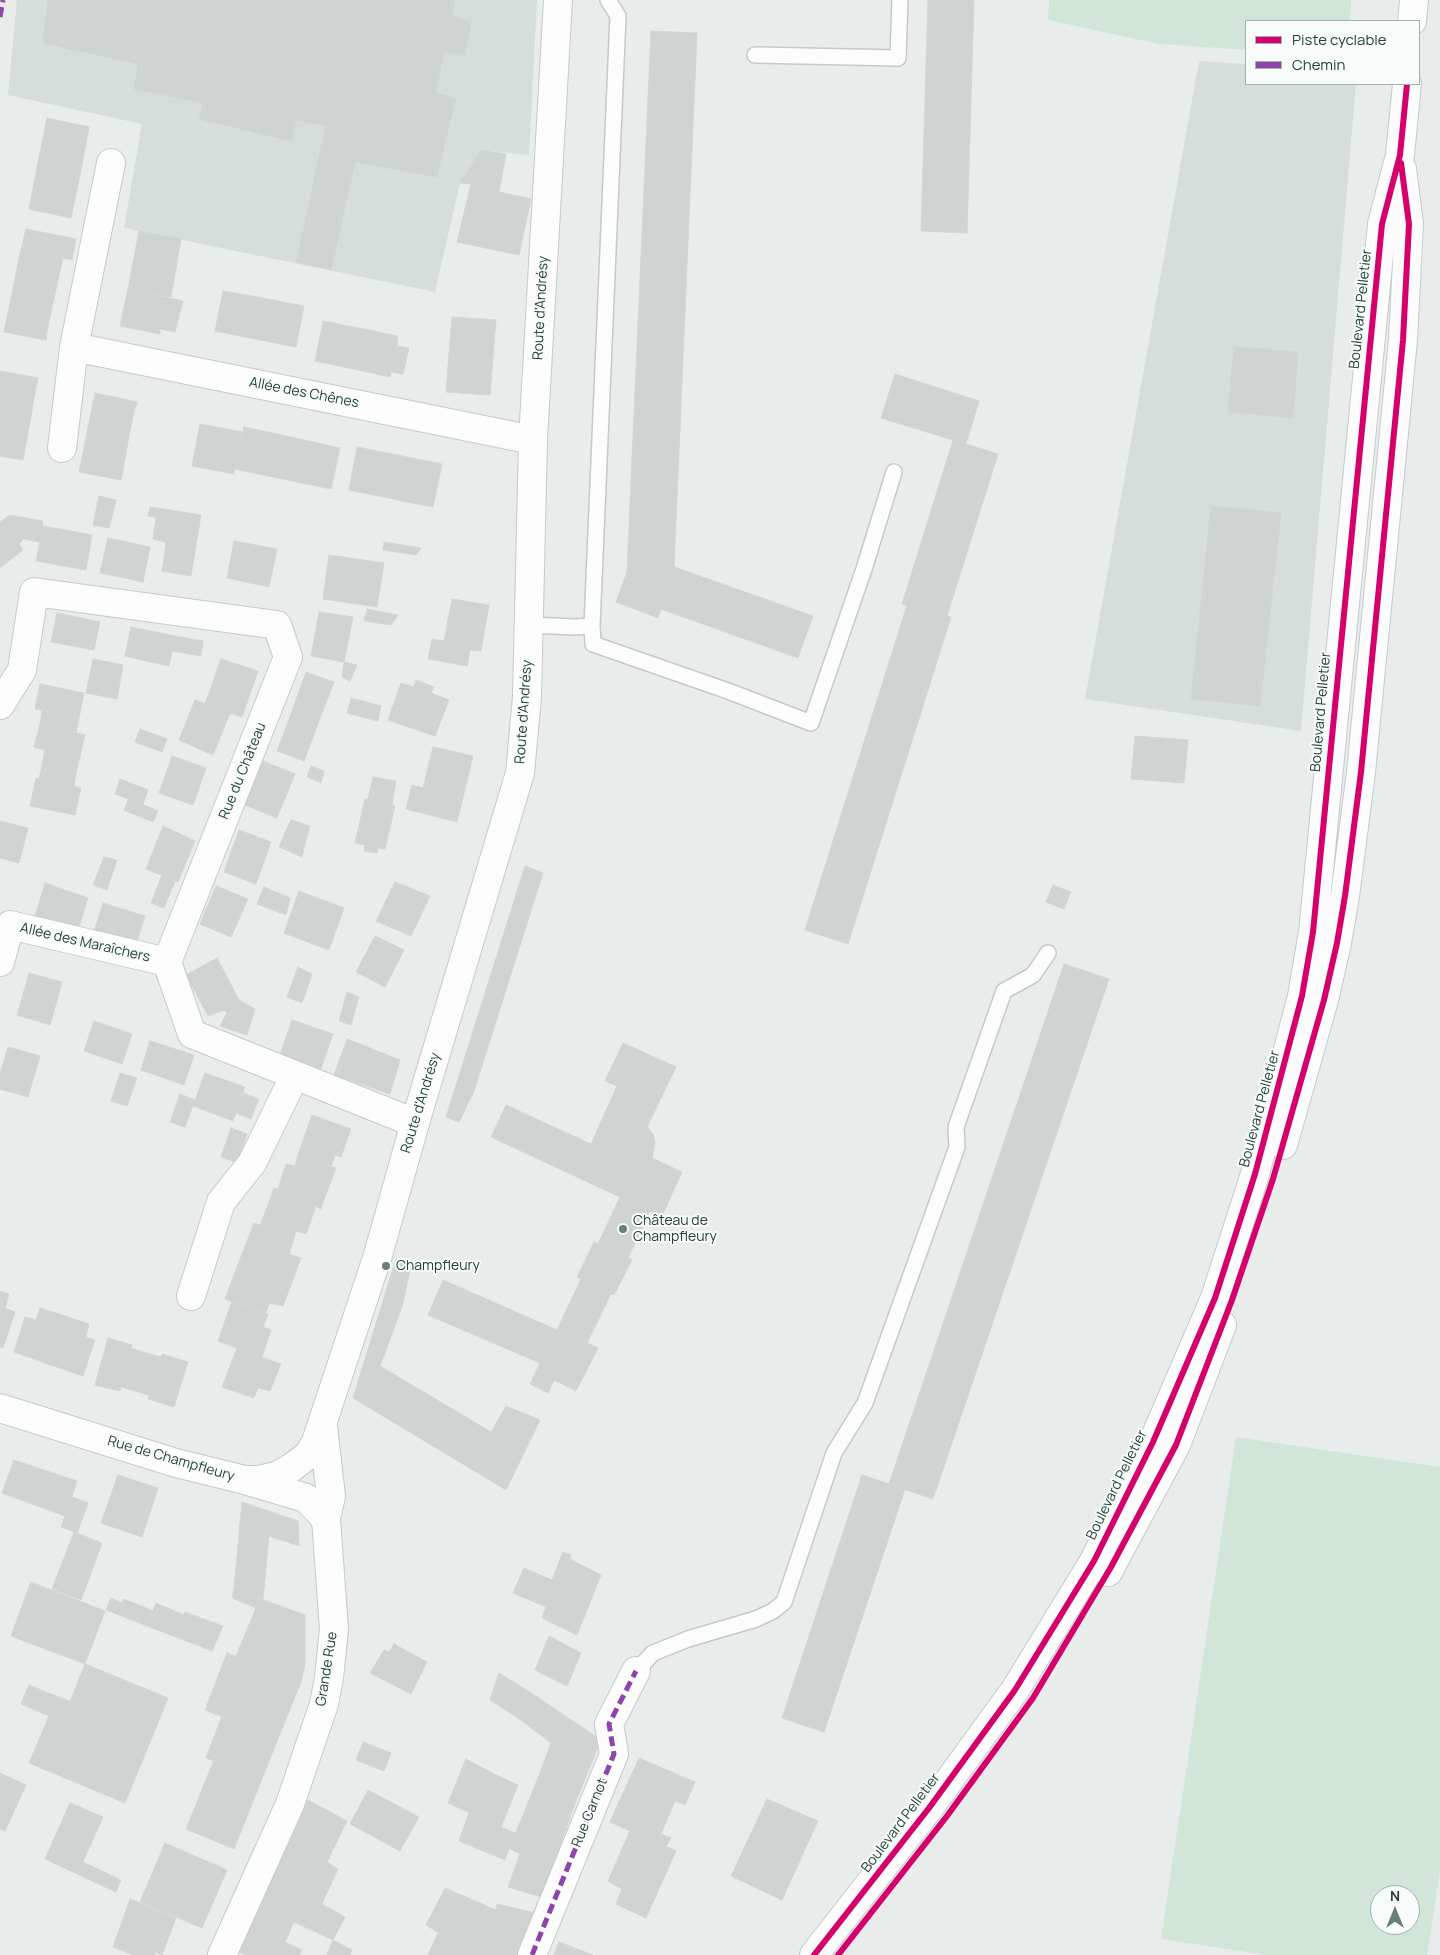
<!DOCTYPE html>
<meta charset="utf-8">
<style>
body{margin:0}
#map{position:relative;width:1440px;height:1955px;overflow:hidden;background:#e8edeb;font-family:Manrope,sans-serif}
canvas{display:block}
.legend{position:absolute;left:1245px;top:20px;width:175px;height:65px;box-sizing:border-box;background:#f7fbf9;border:1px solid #a3b1ad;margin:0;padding:6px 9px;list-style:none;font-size:15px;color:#24423a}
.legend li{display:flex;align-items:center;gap:10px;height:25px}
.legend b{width:25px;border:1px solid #a3b1ad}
.north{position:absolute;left:1370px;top:1885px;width:50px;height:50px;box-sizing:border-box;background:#f7fbf9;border:1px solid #a3b1ad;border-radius:50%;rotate:0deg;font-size:14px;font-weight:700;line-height:20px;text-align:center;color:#24423a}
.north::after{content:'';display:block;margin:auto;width:18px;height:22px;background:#697e78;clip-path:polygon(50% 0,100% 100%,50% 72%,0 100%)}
</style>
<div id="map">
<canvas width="1440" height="1955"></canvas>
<ul class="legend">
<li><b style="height:6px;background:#d6006c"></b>Piste cyclable</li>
<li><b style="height:6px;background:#8e44ad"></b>Chemin</li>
</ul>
<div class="north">N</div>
</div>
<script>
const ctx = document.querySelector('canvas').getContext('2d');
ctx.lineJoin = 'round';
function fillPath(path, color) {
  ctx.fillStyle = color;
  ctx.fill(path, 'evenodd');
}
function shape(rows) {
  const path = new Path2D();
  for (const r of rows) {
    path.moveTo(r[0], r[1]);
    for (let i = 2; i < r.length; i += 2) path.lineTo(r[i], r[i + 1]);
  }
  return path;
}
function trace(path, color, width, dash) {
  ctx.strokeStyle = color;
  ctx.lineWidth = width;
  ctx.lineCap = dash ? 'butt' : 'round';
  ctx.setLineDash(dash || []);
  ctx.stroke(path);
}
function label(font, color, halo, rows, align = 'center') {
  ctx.font = font + ' Manrope,sans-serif';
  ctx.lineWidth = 4;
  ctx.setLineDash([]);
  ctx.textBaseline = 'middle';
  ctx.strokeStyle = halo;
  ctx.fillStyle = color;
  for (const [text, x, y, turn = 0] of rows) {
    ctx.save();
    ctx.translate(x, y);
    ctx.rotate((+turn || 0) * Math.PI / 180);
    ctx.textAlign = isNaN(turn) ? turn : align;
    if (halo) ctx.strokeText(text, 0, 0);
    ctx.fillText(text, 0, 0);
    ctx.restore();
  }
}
fillPath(shape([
 [17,0,537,0,529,155,481,150,460,183,435,292,124,228,142,124,8,95],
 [1199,61,1246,64,1246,84,1356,84,1301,731,1085,699]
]), '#d6dedb');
fillPath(shape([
 [1049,0,1351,0,1350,21,1246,21,1246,50,1159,44,1048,20],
 [1236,1437,1440,1467,1440,1871,1427,1955,1266,1955,1161,1939],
 [1380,1895,1410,1895,1410,1925,1380,1925]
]), '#d1e6d8');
const building = shape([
 [48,0,455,0,452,16,471,22,465,56,444,52,436,93,456,98,437,177,355,162,331,270,296,262,326,126,296,120,292,141,199,119,203,103,134,89,138,64,43,43,48,0],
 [928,0,974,0,967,233,921,231,928,0],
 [651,31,697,33,674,567,813,616,798,658,661,609,658,618,616,602,627,572,651,31],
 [47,118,89,127,81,170,38,162,47,118],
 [481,150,506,154,499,192,531,199,519,255,457,242,471,184,460,183,481,150],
 [38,162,81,170,71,218,29,209,38,162],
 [26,229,76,239,72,260,63,258,61,267,19,258,26,229],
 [139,231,181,239,171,297,128,289,139,231],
 [19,258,61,267,53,303,12,294,19,258],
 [128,289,183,301,175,332,160,329,160,334,120,326,128,289],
 [223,291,263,298,255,339,215,331,223,291],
 [12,294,53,303,48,326,7,318,12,294],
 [263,298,304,306,296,347,255,339,263,298],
 [452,317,496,320,493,357,449,354,452,317],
 [7,318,48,326,46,340,4,332,7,318],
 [323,321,363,329,354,369,315,361,323,321],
 [363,329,398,336,397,346,409,348,403,374,391,372,390,377,354,369,363,329],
 [1234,347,1298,352,1293,418,1228,412,1234,347],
 [449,354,493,357,490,395,446,392,449,354],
 [0,371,38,378,34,398,0,391,0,371],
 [895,374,979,401,966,444,998,454,947,616,951,617,848,944,805,930,907,605,902,604,953,440,881,418,895,374],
 [0,391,34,398,31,416,0,410,0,391],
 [95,393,137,402,134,411,93,403,95,393],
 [93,403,134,411,129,436,88,428,93,403],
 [0,410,31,416,23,460,0,456,0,410],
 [200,424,242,432,234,474,192,466,200,424],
 [244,427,282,435,273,477,235,469,244,427],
 [88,428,129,436,121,480,79,472,88,428],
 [282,435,340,448,331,489,273,477,282,435],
 [357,447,402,456,393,499,349,490,357,447],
 [402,456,442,464,433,507,393,499,402,456],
 [99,496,116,500,109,528,93,525,99,496],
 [1211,506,1281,513,1260,706,1191,699,1211,506],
 [150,507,171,510,166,542,153,539,156,517,148,516,150,507],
 [171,510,201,515,191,576,162,571,171,510],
 [10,515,43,521,40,542,23,539,19,544,23,550,0,568,0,522,10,515],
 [43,526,92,535,86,570,36,561,43,526],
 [108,538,150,547,143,582,100,573,108,538],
 [234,541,277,549,269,587,227,578,234,541],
 [384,542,421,548,416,555,383,550,384,542],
 [329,555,384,563,377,607,323,599,329,555],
 [452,599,489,605,481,651,470,650,467,666,428,659,432,639,444,641,452,599],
 [367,609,398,615,391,625,364,621,367,609],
 [319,612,353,617,344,662,311,656,319,612],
 [57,613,100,622,94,650,51,642,57,613],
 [131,627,175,636,169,666,125,656,131,627],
 [175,636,203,641,201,656,172,651,175,636],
 [93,659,108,662,102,696,86,693,93,659],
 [221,659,258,671,242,717,205,704,221,659],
 [108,662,123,665,117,699,102,696,108,662],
 [344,662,357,665,350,681,342,677,344,662],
 [306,672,334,682,319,721,292,711,306,672],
 [416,680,434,687,431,693,449,700,435,736,388,720,401,683,414,687,416,680],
 [40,684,84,693,76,733,40,725,42,710,35,709,40,684],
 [351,698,381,706,378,721,347,713,351,698],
 [195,700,230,713,213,755,179,740,195,700],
 [292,711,319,721,304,761,277,751,292,711],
 [40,725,85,735,76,773,42,766,45,750,34,747,40,725],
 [140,729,167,739,162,752,135,742,140,729],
 [1135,736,1188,740,1184,783,1131,779,1135,736],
 [433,747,473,756,457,822,406,809,412,785,423,788,433,747],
 [172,756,206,768,193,805,159,793,172,756],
 [263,761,295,774,277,818,245,805,263,761],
 [42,766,76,773,74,786,81,788,75,815,30,806,36,778,39,779,42,766],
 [311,766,324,771,321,783,307,777,311,766],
 [373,777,396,781,392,805,395,806,385,849,378,848,377,853,364,851,365,845,355,843,365,799,368,799,373,777],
 [120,779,148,790,143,804,115,794,120,779],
 [129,798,158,811,153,822,124,810,129,798],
 [291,820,310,826,306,840,286,831,291,820],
 [0,821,28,828,19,863,0,858,0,821],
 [163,826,195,841,178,882,146,869,163,826],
 [239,830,271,842,256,884,224,872,239,830],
 [286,831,306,840,302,857,279,847,286,831],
 [104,857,117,860,107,890,93,885,104,857],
 [525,866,543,873,474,1091,459,1122,446,1117,525,866],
 [162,875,175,881,164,908,151,903,162,875],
 [395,882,430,896,411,936,376,921,395,882],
 [45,883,88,898,78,930,35,916,45,883],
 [1053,885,1071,892,1064,909,1046,902,1053,885],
 [216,886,248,899,231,937,200,924,216,886],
 [264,887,290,898,286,915,257,904,264,887],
 [299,891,344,908,329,950,284,933,299,891],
 [103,903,145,916,135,948,93,935,103,903],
 [375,936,404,950,385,987,356,972,375,936],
 [217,958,239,1000,255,1009,247,1035,220,1026,227,1013,224,1010,208,1016,186,975,217,958],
 [1064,964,1109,979,933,1499,889,1484,1064,964],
 [298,967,312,974,302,1003,287,997,298,967],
 [29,973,62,982,50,1025,17,1015,29,973],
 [347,992,359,997,351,1025,339,1021,347,992],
 [292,1020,333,1034,321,1069,280,1055,292,1020],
 [94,1021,132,1034,122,1064,84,1051,94,1021],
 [347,1039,400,1060,390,1094,334,1075,347,1039],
 [150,1041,194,1055,184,1085,141,1070,150,1041],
 [623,1043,676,1067,647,1127,653,1134,655,1142,652,1158,682,1172,662,1216,650,1211,628,1258,632,1260,614,1295,611,1294,587,1343,598,1348,576,1391,554,1380,548,1393,530,1384,540,1363,428,1315,443,1280,557,1330,581,1279,577,1277,594,1242,598,1244,620,1197,491,1137,506,1105,591,1144,617,1086,605,1081,623,1043],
 [8,1047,40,1056,28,1097,0,1089,0,1074,8,1047],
 [120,1073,137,1078,127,1106,111,1101,120,1073],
 [205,1073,245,1087,243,1093,259,1099,251,1119,236,1113,233,1121,193,1106,205,1073],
 [180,1094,195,1100,185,1127,170,1122,180,1094],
 [312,1115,351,1129,341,1157,335,1155,331,1167,298,1155,312,1115],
 [231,1128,247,1134,237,1163,221,1157,231,1128],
 [298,1155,336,1168,323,1202,278,1189,286,1164,295,1166,298,1155],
 [274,1188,323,1202,321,1209,316,1206,306,1234,296,1231,294,1238,260,1226,274,1188],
 [254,1223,294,1238,289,1254,301,1258,292,1282,239,1262,254,1223],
 [396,1259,411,1266,402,1307,380,1366,491,1432,506,1406,540,1420,506,1490,353,1398,396,1259],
 [239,1262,292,1282,283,1306,270,1303,265,1314,225,1299,239,1262],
 [0,1291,9,1294,5,1308,15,1312,3,1348,0,1347,0,1291],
 [232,1301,268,1314,263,1327,271,1330,262,1357,218,1341,232,1301],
 [40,1308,65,1316,48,1364,14,1352,25,1317,36,1320,40,1308],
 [65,1316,89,1324,86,1337,95,1340,83,1376,48,1364,65,1316],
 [108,1338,132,1345,131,1348,146,1353,135,1391,121,1387,120,1391,95,1385,108,1338],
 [237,1348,281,1364,270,1391,258,1388,254,1398,222,1387,237,1348],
 [146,1353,161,1357,162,1354,188,1362,174,1407,148,1399,149,1395,135,1391,146,1353],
 [14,1460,77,1481,72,1497,88,1503,77,1533,61,1527,65,1516,2,1493,14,1460],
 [118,1475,158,1488,142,1537,101,1523,118,1475],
 [862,1475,905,1489,824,1732,782,1718,862,1475],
 [242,1502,298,1521,299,1546,269,1536,263,1599,234,1589,242,1502],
 [74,1532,102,1543,81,1600,52,1589,74,1532],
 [563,1552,571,1555,570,1559,601,1575,577,1635,542,1618,546,1607,513,1593,524,1568,552,1580,563,1552],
 [31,1582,105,1611,85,1664,11,1636,31,1582],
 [234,1589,305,1615,305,1664,301,1682,236,1656,256,1608,232,1598,234,1589],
 [111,1598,122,1603,124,1599,153,1611,156,1603,184,1615,185,1612,223,1626,212,1651,106,1610,111,1598],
 [549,1636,581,1653,567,1686,535,1670,549,1636],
 [394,1644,427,1662,411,1694,370,1673,384,1650,389,1652,394,1644],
 [227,1653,301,1682,278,1739,205,1710,227,1653],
 [85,1664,168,1698,153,1735,70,1702,85,1664],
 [499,1673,530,1692,518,1718,490,1700,499,1673],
 [29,1685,153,1735,125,1803,29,1763,49,1716,21,1704,29,1685],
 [530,1692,601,1740,576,1801,536,1783,551,1743,518,1718,530,1692],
 [222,1716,278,1739,262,1779,206,1758,222,1716],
 [363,1742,391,1753,384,1771,356,1760,363,1742],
 [639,1758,695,1782,685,1805,628,1782,639,1758],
 [466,1759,496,1775,479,1817,448,1803,466,1759],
 [214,1760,262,1779,234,1849,186,1829,214,1760],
 [0,1773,26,1785,5,1831,0,1829,0,1773],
 [496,1775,518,1785,501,1827,515,1833,505,1860,459,1841,469,1813,479,1817,496,1775],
 [628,1782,675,1801,661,1834,671,1838,666,1847,610,1822,628,1782],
 [536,1783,576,1801,561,1843,519,1825,536,1783],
 [368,1790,419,1817,400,1851,350,1824,368,1790],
 [767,1799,818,1821,782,1900,731,1876,767,1799],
 [308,1800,347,1821,327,1862,291,1839,308,1800],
 [70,1803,103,1817,83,1862,121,1880,116,1892,45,1859,70,1803],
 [519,1825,561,1843,553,1864,520,1854,509,1848,519,1825],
 [630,1831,676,1851,646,1918,616,1904,622,1889,608,1881,630,1831],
 [291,1839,338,1869,322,1904,271,1881,291,1839],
 [165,1843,227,1870,202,1928,140,1902,165,1843],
 [520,1854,553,1864,541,1897,508,1887,520,1854],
 [271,1881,322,1904,345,1917,333,1940,259,1906,271,1881],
 [445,1888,496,1910,497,1904,535,1913,518,1955,475,1955,426,1925,445,1888],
 [130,1899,176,1918,162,1955,155,1952,154,1955,134,1955,113,1947,130,1899],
 [259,1906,294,1922,285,1942,302,1950,299,1955,246,1955,239,1952,259,1906],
 [438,1933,475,1955,428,1955,438,1933],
 [333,1940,352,1950,350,1955,327,1955,333,1940],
 [559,1942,593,1955,554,1955,559,1942]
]);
fillPath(building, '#cfd4d2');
trace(building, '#d1d6d4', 1);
const service = shape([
 [755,55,898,58,900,0],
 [530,625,575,627,592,626,593,644,728,691,811,723,864,569,894,472],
 [592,626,618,16,608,0],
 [636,1671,653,1653,688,1639,756,1619,773,1611,784,1602,834,1453,865,1403,957,1147,956,1127,1004,991,1033,975,1048,953]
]);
const minor = shape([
 [111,163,74,347,533,440],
 [62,448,74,347],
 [0,705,22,670,34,592,277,625,288,657,167,962,192,1034,415,1123],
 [0,962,10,925,167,962],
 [191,1296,221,1202,252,1163,295,1075],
 [245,1480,306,1498,326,1519],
 [532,1955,614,1754,609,1724,636,1671]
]);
const tertiary = shape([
 [0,1408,176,1463,245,1480,258,1480,277,1476,291,1468,308,1455,316,1442,378,1255,415,1123,520,773,527,697,533,440,558,0],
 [222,1955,290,1804,324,1704,329,1678,334,1629,326,1519,331,1496,323,1426]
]);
const secondary = shape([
 [1412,21,1414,0],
 [1283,1145,1324,1000,1337,943,1345,896,1361,772,1403,340,1409,224,1402,169],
 [1108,1572,1176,1445,1222,1325],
 [814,1955,929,1808,1015,1690,1094,1561,1153,1442,1215,1298,1255,1174,1302,996,1313,932,1382,224,1400,155,1407,84]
]);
trace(service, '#c5cac8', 18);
trace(minor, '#c5cac8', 30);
trace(tertiary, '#c5cac8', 30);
trace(secondary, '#c3cbc8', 30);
trace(service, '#fcfcfc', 15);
trace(minor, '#fcfcfc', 28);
trace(tertiary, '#fcfcfc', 28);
trace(secondary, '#fcfcfc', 28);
trace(shape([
 [0,17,3,0],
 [532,1955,614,1754,609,1724,636,1671]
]), '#8e44ad', 5, [10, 5]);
trace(shape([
 [814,1955,929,1808,1015,1690,1094,1561,1153,1442,1215,1298,1255,1174,1302,996,1313,932,1382,224,1400,155,1407,84],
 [838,1955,947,1816,1033,1698,1111,1567,1176,1445,1232,1300,1273,1179,1324,1000,1337,943,1345,896,1361,772,1403,340,1409,224,1401,163]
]), '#d6006c', 6);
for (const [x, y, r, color] of [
 [623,1229,5,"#697e78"],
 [386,1266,5,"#697e78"]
]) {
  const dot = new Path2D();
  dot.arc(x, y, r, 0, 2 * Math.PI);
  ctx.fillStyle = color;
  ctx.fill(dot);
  trace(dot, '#f7fbf9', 2);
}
label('14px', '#24423a', '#f7fbf9', [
 ["Route d'Andrésy",541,308,-87],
 ["Boulevard Pelletier",1361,309,-84],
 ["Allée des Chênes",304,393,11],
 ["Route d'Andrésy",524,712,-86],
 ["Boulevard Pelletier",1321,712,-85],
 ["Rue du Château",243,771,-68],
 ["Allée des Maraîchers",85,943,13],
 ["Route d'Andrésy",421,1103,-73],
 ["Boulevard Pelletier",1260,1109,-75],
 ["Rue de Champfleury",171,1459,16],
 ["Boulevard Pelletier",1117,1485,-64],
 ["Grande Rue",327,1669,-81],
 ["Rue Carnot",590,1813,-68],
 ["Boulevard Pelletier",901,1823,-53]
]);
label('14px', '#24423a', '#f7fbf9', [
 ["Château de",633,1221],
 ["Champfleury",633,1237],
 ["Champfleury",396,1266]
], 'left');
</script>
